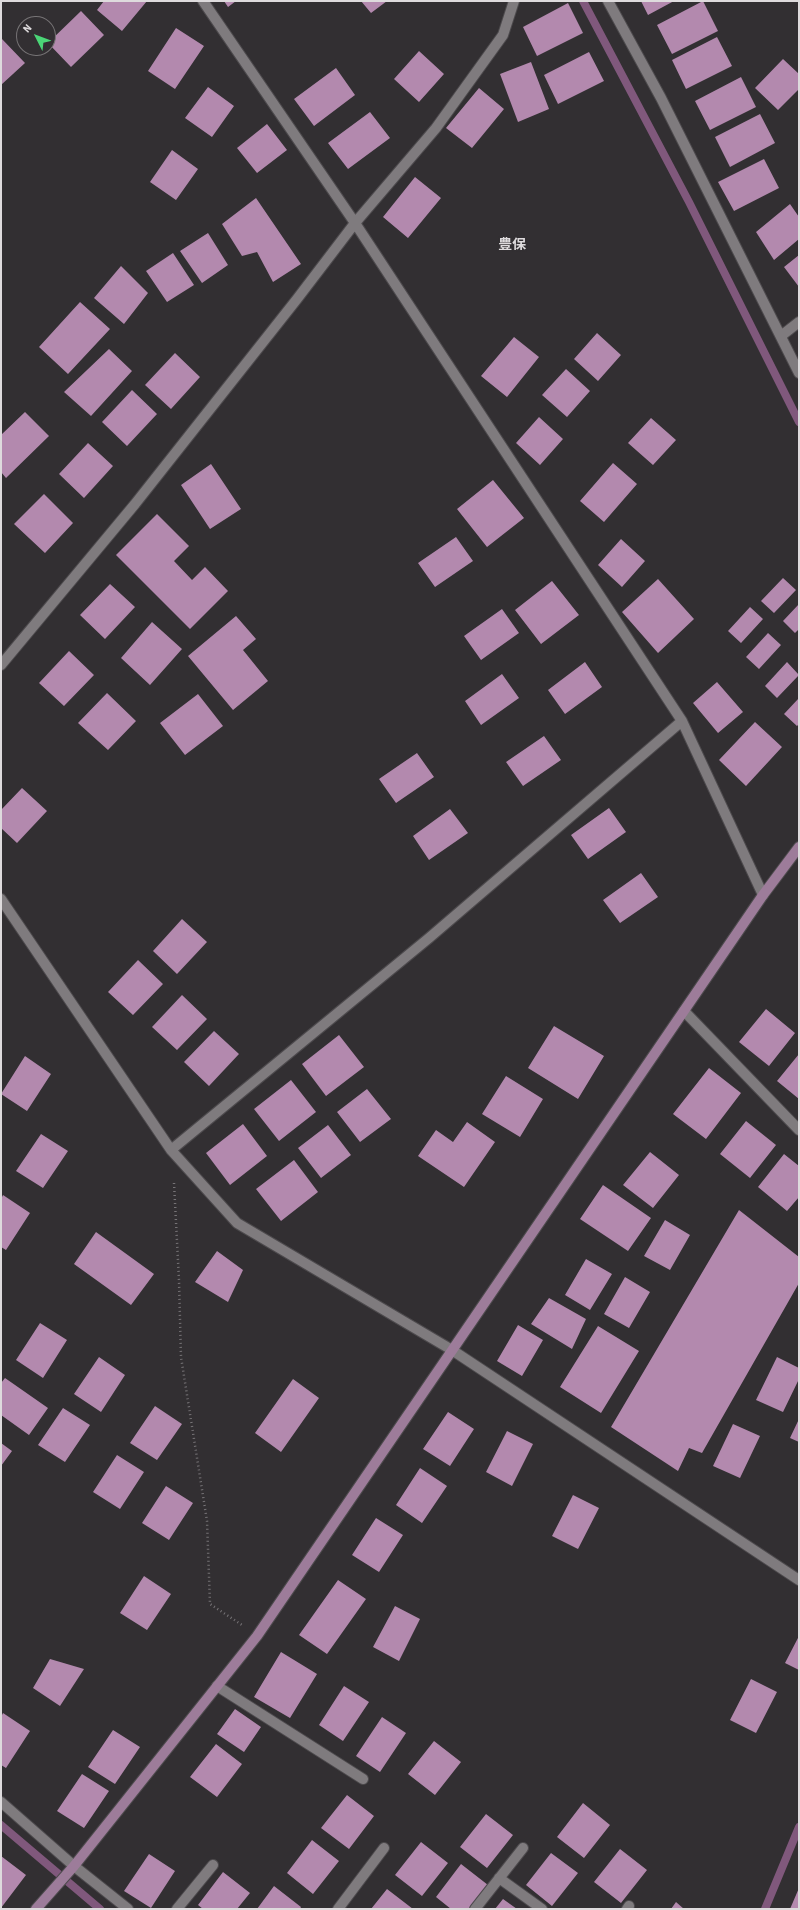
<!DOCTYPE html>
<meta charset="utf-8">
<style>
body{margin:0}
#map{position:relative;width:800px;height:1910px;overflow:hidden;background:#322f32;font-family:"Source Sans 3",sans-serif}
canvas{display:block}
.frame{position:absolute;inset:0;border:2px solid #dedbdd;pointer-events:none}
.north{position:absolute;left:16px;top:16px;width:40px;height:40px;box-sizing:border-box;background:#322f32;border:1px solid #777476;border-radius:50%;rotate:312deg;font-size:11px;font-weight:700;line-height:16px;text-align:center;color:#dedbdd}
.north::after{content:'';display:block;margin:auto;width:14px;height:18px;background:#4bd677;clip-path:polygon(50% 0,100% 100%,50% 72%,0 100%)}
</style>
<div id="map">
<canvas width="800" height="1910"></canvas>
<div class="frame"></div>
<div class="north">N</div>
</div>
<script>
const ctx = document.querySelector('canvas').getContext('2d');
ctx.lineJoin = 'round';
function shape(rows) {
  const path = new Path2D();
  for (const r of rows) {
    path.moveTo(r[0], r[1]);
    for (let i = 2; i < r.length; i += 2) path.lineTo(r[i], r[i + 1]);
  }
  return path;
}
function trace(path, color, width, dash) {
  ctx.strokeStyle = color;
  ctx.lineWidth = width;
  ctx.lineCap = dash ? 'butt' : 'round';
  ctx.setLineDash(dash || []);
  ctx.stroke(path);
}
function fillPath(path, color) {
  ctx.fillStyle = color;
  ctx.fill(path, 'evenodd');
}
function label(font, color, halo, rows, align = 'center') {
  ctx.font = font + ' "Source Sans 3","Noto Sans JP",sans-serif';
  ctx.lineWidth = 4;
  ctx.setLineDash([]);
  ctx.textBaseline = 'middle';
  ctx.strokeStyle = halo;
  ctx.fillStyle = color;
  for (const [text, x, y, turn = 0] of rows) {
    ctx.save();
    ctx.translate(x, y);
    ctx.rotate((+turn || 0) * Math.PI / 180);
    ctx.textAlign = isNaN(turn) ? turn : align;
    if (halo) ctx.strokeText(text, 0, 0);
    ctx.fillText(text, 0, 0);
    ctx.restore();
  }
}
trace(shape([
 [583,1,689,202,799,422],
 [1,1825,100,1909],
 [765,1909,799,1827]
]), '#80587c', 8);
fillPath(shape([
 [104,1,147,1,122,31,97,10],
 [224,1,236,1,228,7],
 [361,1,387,1,371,13],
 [641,1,674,1,648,15],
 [703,1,718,31,672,54,657,25],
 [568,3,583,33,537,56,523,27],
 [81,11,104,35,71,67,48,43],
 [176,28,204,46,175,89,148,71],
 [717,37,732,66,686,89,672,60],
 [2,39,25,63,1,85,1,40],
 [419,51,444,74,419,102,394,79],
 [589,52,604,81,558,104,544,75],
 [783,59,799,74,799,89,778,110,755,88],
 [531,62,549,109,518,122,500,74],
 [336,68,355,95,314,126,294,99],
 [741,77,756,107,710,130,695,101],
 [208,87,234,106,212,137,185,118],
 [479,88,504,109,472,148,446,128],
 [370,112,390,138,348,169,328,143],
 [760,114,775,143,730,167,715,137],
 [267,124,287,150,257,173,237,148],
 [172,150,198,169,176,200,150,182],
 [764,159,779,188,734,211,718,182],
 [415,177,441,198,408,238,383,217],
 [256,198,301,264,273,282,257,252,242,256,222,224],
 [790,204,799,217,799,239,774,260,756,232],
 [208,233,228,265,202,283,180,251],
 [173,253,194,285,167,302,146,271],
 [799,255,799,287,784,267],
 [121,266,148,293,124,324,94,298],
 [80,302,110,329,68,374,39,347],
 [597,333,621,355,598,381,574,359],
 [514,337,539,357,507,397,481,376],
 [109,349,132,371,91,416,64,392],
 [175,353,200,377,171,409,145,385],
 [566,369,590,391,567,417,542,395],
 [132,390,157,414,127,446,102,422],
 [25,412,49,436,6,478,1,472,1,435],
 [539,417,563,439,540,465,516,443],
 [651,418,676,440,653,465,628,443],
 [88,443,113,466,84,498,59,474],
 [613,463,637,484,604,522,580,501],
 [211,464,241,509,210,529,181,485],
 [493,480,524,518,487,547,457,509],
 [44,494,73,523,45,553,14,524],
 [157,514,189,546,174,561,192,580,205,567,228,591,190,629,116,555],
 [456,537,473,561,435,587,418,563],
 [621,539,645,561,622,587,598,565],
 [783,578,796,590,774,613,761,601],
 [658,579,694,619,658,653,622,612],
 [552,581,579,615,541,644,515,610],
 [110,584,135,607,105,639,80,615],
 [799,604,799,629,795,633,783,621],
 [750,607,763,619,741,643,728,631],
 [502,609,519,633,481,660,464,636],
 [236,616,256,639,243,650,268,681,233,710,188,656],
 [152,622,182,649,150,685,121,658],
 [768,633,781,645,759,669,746,657],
 [69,651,94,675,64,706,39,683],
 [585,662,602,687,565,714,548,690],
 [787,662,799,675,777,698,765,686],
 [502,674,519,698,481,725,465,701],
 [717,682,743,712,718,733,693,703],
 [107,693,136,721,108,750,78,723],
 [198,694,223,726,185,755,160,723],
 [799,698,799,724,797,726,784,714],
 [755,722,782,747,746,786,719,760],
 [544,736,561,760,523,786,506,762],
 [417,753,434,777,396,803,379,779],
 [22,788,47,811,17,843,1,828,1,810],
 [609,808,626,832,588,859,571,835],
 [450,809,468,833,429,860,413,836],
 [641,873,658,897,620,923,603,900],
 [182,919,207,942,177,974,153,951],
 [138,960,163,984,133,1015,108,992],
 [182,995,207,1019,177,1050,152,1027],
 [766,1009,795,1033,769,1066,739,1042],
 [554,1026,604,1056,578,1099,528,1068],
 [214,1031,239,1054,209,1086,184,1062],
 [339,1035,364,1067,326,1096,302,1064],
 [799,1054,799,1099,777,1081],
 [25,1056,51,1074,27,1111,1,1094],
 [709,1068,741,1093,706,1139,673,1114],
 [506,1076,543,1099,520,1137,482,1114],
 [291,1080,316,1112,279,1141,254,1109],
 [367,1089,391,1119,360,1142,337,1112],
 [746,1121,776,1145,750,1178,720,1154],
 [467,1122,495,1142,464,1187,418,1156,436,1130,453,1142],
 [243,1124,267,1156,230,1185,206,1153],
 [328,1125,351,1155,321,1178,298,1148],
 [41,1134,68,1151,43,1188,16,1171],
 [650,1152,679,1175,653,1208,623,1185],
 [784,1154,799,1166,799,1197,787,1211,758,1187],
 [294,1160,318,1192,281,1221,256,1189],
 [603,1185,651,1218,628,1251,580,1219],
 [3,1195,30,1213,6,1250,1,1247,1,1199],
 [739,1210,799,1257,799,1283,702,1453,689,1448,678,1471,611,1427],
 [665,1220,690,1235,670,1270,644,1256],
 [96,1232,154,1274,131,1305,74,1264],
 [217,1251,243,1270,228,1302,195,1282],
 [586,1259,612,1274,590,1310,565,1295],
 [625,1277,650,1292,629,1328,604,1314],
 [549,1298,586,1319,572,1349,531,1324],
 [40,1323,67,1340,43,1378,16,1360],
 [518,1325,543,1340,522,1376,497,1361],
 [598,1326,639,1351,601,1413,560,1387],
 [99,1357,125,1375,101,1412,74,1394],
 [777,1357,799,1368,799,1379,783,1412,756,1400],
 [5,1378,48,1408,29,1435,1,1415,1,1383],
 [293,1379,319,1398,281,1452,255,1433],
 [155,1406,182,1424,157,1460,130,1443],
 [63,1408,90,1425,65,1462,38,1445],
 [448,1412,474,1429,450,1466,423,1449],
 [799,1419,799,1442,790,1438],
 [733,1424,760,1436,740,1478,713,1466],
 [507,1431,533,1444,512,1486,486,1472],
 [1,1443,12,1451,1,1466],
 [117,1455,144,1472,120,1509,93,1492],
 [420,1468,447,1486,422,1523,396,1505],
 [166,1486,193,1503,169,1540,142,1523],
 [573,1495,599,1508,578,1549,552,1536],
 [376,1518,403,1535,379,1572,352,1555],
 [144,1576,171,1594,147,1630,120,1613],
 [338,1580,366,1599,327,1654,299,1635],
 [395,1606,420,1619,399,1661,373,1647],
 [799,1636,799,1670,785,1663],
 [281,1652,317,1674,290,1718,254,1697],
 [50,1659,84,1669,60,1706,33,1688],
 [751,1679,777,1692,756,1733,730,1720],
 [344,1686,369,1702,343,1741,319,1725],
 [235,1709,261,1727,244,1752,217,1734],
 [3,1713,30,1731,6,1768,1,1765,1,1717],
 [382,1717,406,1733,380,1772,356,1756],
 [113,1730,140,1747,115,1784,88,1767],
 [434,1741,461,1762,435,1795,408,1774],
 [216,1744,242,1764,217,1797,190,1777],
 [82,1774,109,1791,84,1828,57,1811],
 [347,1795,374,1816,349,1849,321,1828],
 [583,1803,610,1825,584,1858,557,1837],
 [486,1814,513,1835,487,1868,460,1847],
 [312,1840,339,1861,313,1894,287,1873],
 [421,1842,448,1863,422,1896,395,1875],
 [620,1849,647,1870,621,1903,594,1882],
 [551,1853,578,1873,552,1906,526,1885],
 [149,1854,175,1871,151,1908,124,1891],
 [1,1856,26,1875,1,1908],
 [461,1864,488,1885,469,1909,451,1909,436,1897],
 [223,1872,250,1893,237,1909,203,1909,198,1905],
 [274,1886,301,1907,300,1909,257,1909],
 [799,1888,799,1909,790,1909],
 [387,1889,413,1909,371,1909],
 [503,1899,517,1909,495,1909],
 [676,1902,684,1909,671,1909]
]), '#b389ae');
const street = shape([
 [203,1,355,223,682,721,763,895],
 [608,1,661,98,799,373],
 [781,336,799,322],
 [1,665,135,504,297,299,355,223,436,128,503,35,514,1],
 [1,899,171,1150,237,1223,452,1350,799,1580],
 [684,1011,799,1130],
 [171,1150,429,938,682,721],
 [217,1686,363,1779],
 [1,1802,74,1866,128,1909],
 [499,1878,542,1909],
 [177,1909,213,1865],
 [338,1909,384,1848],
 [475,1909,523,1848],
 [627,1909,629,1906]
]);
const secondary = shape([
 [36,1909,74,1866,257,1636,763,895,799,847]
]);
trace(street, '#4d4a4d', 12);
trace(secondary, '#4d4a4d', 12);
trace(shape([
 [174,1183,179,1280,181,1357,207,1521,210,1604,242,1625]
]), '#767376', 2.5, [1, 3]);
trace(street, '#7f7b7e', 10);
trace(secondary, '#9d7c9a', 10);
label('bold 14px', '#dedbdd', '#322f32', [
 ["豊保",512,246]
]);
</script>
